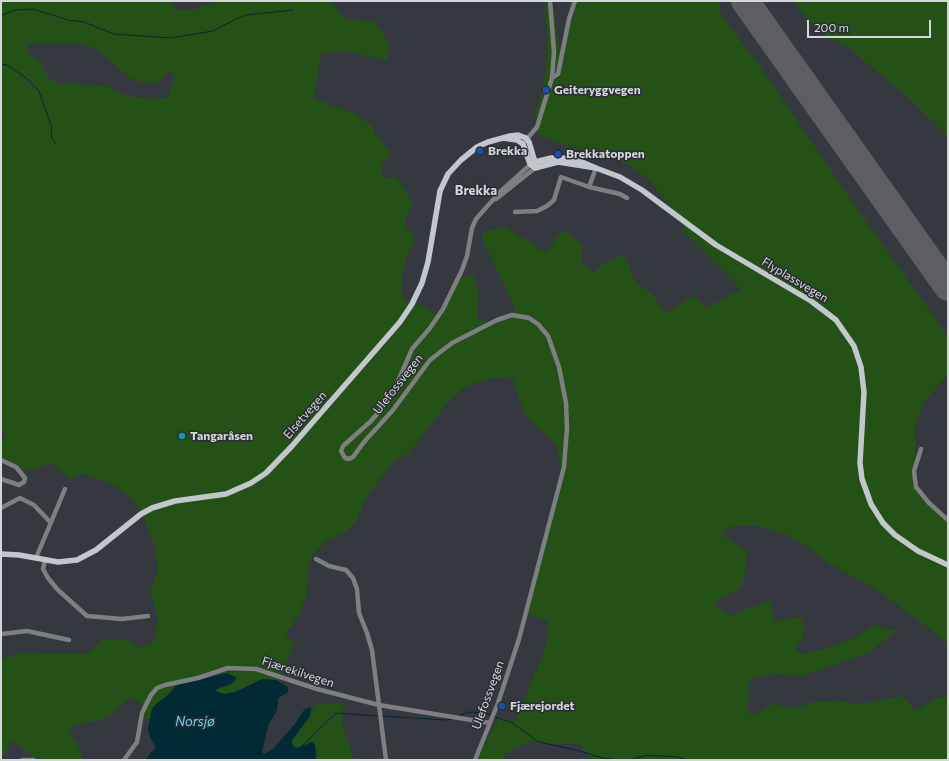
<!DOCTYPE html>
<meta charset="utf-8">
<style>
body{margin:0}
#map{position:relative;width:949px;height:761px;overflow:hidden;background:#35383f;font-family:Commissioner,sans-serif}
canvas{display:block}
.frame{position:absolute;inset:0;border:2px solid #d3d6da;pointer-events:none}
.scale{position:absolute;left:807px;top:20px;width:124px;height:18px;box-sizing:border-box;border:2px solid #d3d6da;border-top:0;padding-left:5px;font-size:12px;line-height:14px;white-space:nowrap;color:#d3d6da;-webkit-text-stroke:3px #2b2e34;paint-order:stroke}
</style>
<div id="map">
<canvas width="949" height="761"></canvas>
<div class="frame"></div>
<div class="scale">200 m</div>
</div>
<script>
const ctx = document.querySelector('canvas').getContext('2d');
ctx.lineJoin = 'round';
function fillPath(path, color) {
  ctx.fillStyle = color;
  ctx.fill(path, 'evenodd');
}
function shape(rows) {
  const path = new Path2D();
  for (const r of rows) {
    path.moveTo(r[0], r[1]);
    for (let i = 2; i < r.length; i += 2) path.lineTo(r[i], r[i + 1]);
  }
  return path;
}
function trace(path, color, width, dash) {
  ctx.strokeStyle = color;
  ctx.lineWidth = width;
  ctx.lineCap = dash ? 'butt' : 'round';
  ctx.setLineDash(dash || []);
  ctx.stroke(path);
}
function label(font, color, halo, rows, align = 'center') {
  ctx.font = font + ' Commissioner,sans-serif';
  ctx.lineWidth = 3;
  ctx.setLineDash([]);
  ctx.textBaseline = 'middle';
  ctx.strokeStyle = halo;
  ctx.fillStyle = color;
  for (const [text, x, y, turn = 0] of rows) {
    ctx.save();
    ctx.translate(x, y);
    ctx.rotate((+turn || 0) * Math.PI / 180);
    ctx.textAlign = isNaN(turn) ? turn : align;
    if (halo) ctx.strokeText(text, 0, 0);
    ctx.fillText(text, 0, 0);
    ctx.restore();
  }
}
fillPath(shape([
 [1,1,173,1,174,9,192,10,220,1,330,1,341,15,350,20,375,21,388,41,388,61,346,51,321,54,314,97,331,106,355,113,373,127,375,133,390,153,382,165,382,177,397,178,413,203,405,217,405,225,413,235,413,242,406,259,402,278,402,297,409,305,419,304,436,314,445,305,460,279,473,274,479,296,477,320,490,322,513,314,513,302,482,239,483,232,505,227,547,253,559,234,564,230,583,245,581,262,594,273,604,263,617,256,626,257,632,276,636,282,653,295,666,313,695,295,706,308,741,289,683,231,683,224,669,205,654,185,637,170,616,160,547,139,537,133,536,109,540,101,548,54,545,1,553,1,559,46,565,50,569,29,578,1,719,1,721,14,730,27,755,59,860,213,948,336,948,374,924,402,915,426,916,458,914,485,948,521,948,647,943,639,888,598,869,585,830,564,802,543,781,532,757,526,734,526,722,532,726,538,747,551,744,578,741,588,719,599,715,605,730,616,751,607,771,601,774,622,800,617,805,627,802,640,795,650,803,654,827,648,850,640,877,624,884,630,898,630,870,652,802,676,779,674,755,677,749,682,748,714,756,714,774,703,790,709,814,702,837,701,861,704,903,696,915,711,936,698,945,698,948,701,948,760,592,760,580,744,553,744,531,741,509,751,501,760,476,760,499,718,515,722,543,654,549,632,547,621,530,615,526,607,557,492,560,468,557,446,524,414,512,377,488,379,465,387,447,403,418,442,408,453,391,464,363,503,358,519,344,533,328,540,312,555,308,568,307,593,299,615,285,635,295,643,279,681,262,679,235,692,225,694,216,691,217,689,225,687,235,676,227,673,216,674,174,687,167,696,152,708,150,720,141,715,141,705,138,701,133,698,128,699,111,715,97,721,76,724,68,730,79,747,83,760,43,760,32,756,13,741,8,745,7,751,1,757,1,659,22,653,88,654,101,640,127,640,141,648,155,641,158,618,150,591,158,570,155,547,140,510,128,494,107,482,84,474,69,479,52,463,25,471,1,458,1,442,6,433,1,427],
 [29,43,76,43,95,48,131,79,151,84,161,80,168,70,175,76,168,97,153,99,127,96,106,86,58,83,50,79,41,63,28,54],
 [794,1,948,1,948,136,903,93,849,48,826,36,808,21],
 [345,703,342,711,343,726,354,760,316,760,317,752,312,742,300,747,296,748,292,744,292,740,310,716,316,704]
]), '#235116');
fillPath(shape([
 [227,673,237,678,231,684,217,689,216,691,220,693,225,694,235,692,262,679,276,680,288,687,288,692,278,698,277,710,269,724,266,735,262,752,264,754,273,749,295,724,304,710,310,707,311,709,310,716,292,740,292,744,296,748,300,747,312,742,315,744,316,760,146,760,150,753,156,748,150,737,148,729,152,709,157,703,167,696,177,685]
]), '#012a34');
trace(shape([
 [1,16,15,10,33,9,68,20,84,22,114,34,171,38,213,31,236,19,246,15,293,10],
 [1,64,7,65,26,78,39,91,52,128,51,136,56,145],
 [381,716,447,720,452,719],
 [458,716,469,712,485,713,492,715],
 [495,717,512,723,539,742,576,750,603,758,621,760],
 [301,747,336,713,378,716],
 [630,760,647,755,678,757,688,760]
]), '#012a34', 1);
trace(shape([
 [738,1,747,4],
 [751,1,757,10,759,20]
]), '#5c5e64', 11);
trace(shape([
 [745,1,948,287]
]), '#5c5e64', 28);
trace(shape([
 [552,78,558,74,569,19,575,1],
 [525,141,537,127,552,78,554,52,550,1],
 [589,187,596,168],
 [496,199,535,168,535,165],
 [515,212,537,211,547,206,554,200,561,177,589,187,620,194,627,198],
 [921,449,914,471,916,487,929,503,948,520],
 [1,460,16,467,25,478,24,482,19,485,1,479],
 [1,508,20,498,34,505,51,523],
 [36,558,65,489],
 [316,559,329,566,346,570,353,578,357,589,359,613,367,633,372,650,386,760],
 [45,560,43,569,48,578,58,590,87,616,122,619,148,616],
 [1,634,27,631,69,640],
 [22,760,34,760],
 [124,760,137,742,142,713,151,695,157,688,165,685,198,678,228,668,256,669,317,689,379,705,490,723],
 [475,760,498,703,519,639,564,467,567,428,566,403,559,367,548,336,538,324,529,318,512,315,497,320,452,343,430,360,393,410,364,442,353,457,349,459,345,458,341,451,343,446,371,421,383,407,396,386,412,349,430,328,443,309,462,270,467,256,472,228,476,219,499,193,532,163]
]), '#7d7f83', 4.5);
trace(shape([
 [596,168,620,177,642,190,716,245,811,301,836,320,854,346,861,367,864,392,860,463,862,479,871,504,883,523,895,535,918,551,948,565],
 [1,554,19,555,58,562,77,560,96,550,141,514,152,508,175,501,226,494,251,483,266,473,292,446,332,400,400,322,412,304,422,283,428,262,440,191,448,174,461,160,477,147,488,142,510,136,518,135,526,138,529,142,535,162,551,158,563,158,582,162,596,168,558,162,535,168,530,164,523,144,517,140,503,138]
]), '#c2c6cd', 5.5);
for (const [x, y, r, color] of [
 [546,90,4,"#1a4fb4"],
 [480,151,4,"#1a4fb4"],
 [558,154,4,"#1a4fb4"],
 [182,436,4,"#0f9aa8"],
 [502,706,4,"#1a4fb4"]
]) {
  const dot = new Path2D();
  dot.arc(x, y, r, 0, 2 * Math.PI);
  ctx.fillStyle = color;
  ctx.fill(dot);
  trace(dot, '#2b2e34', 1.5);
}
label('bold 12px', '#d3d6da', '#2b2e34', [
 ["Geiteryggvegen",554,90],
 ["Brekka",488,151],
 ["Brekkatoppen",566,154],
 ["Tangaråsen",190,436],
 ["Fjærejordet",510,706]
], 'left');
label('12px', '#d3d6da', '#2b2e34', [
 ["Flyplassvegen",795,280,31],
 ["Ulefossvegen",398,384,-52],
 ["Elsetvegen",305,415,-49],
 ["Fjærekilvegen",298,672,18],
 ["Ulefossvegen",488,695,-70]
]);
label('bold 13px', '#d3d6da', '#2b2e34', [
 ["Brekka",476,191]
]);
label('italic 13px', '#60dbfc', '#2b2e34', [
 ["Norsjø",195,722]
]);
</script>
